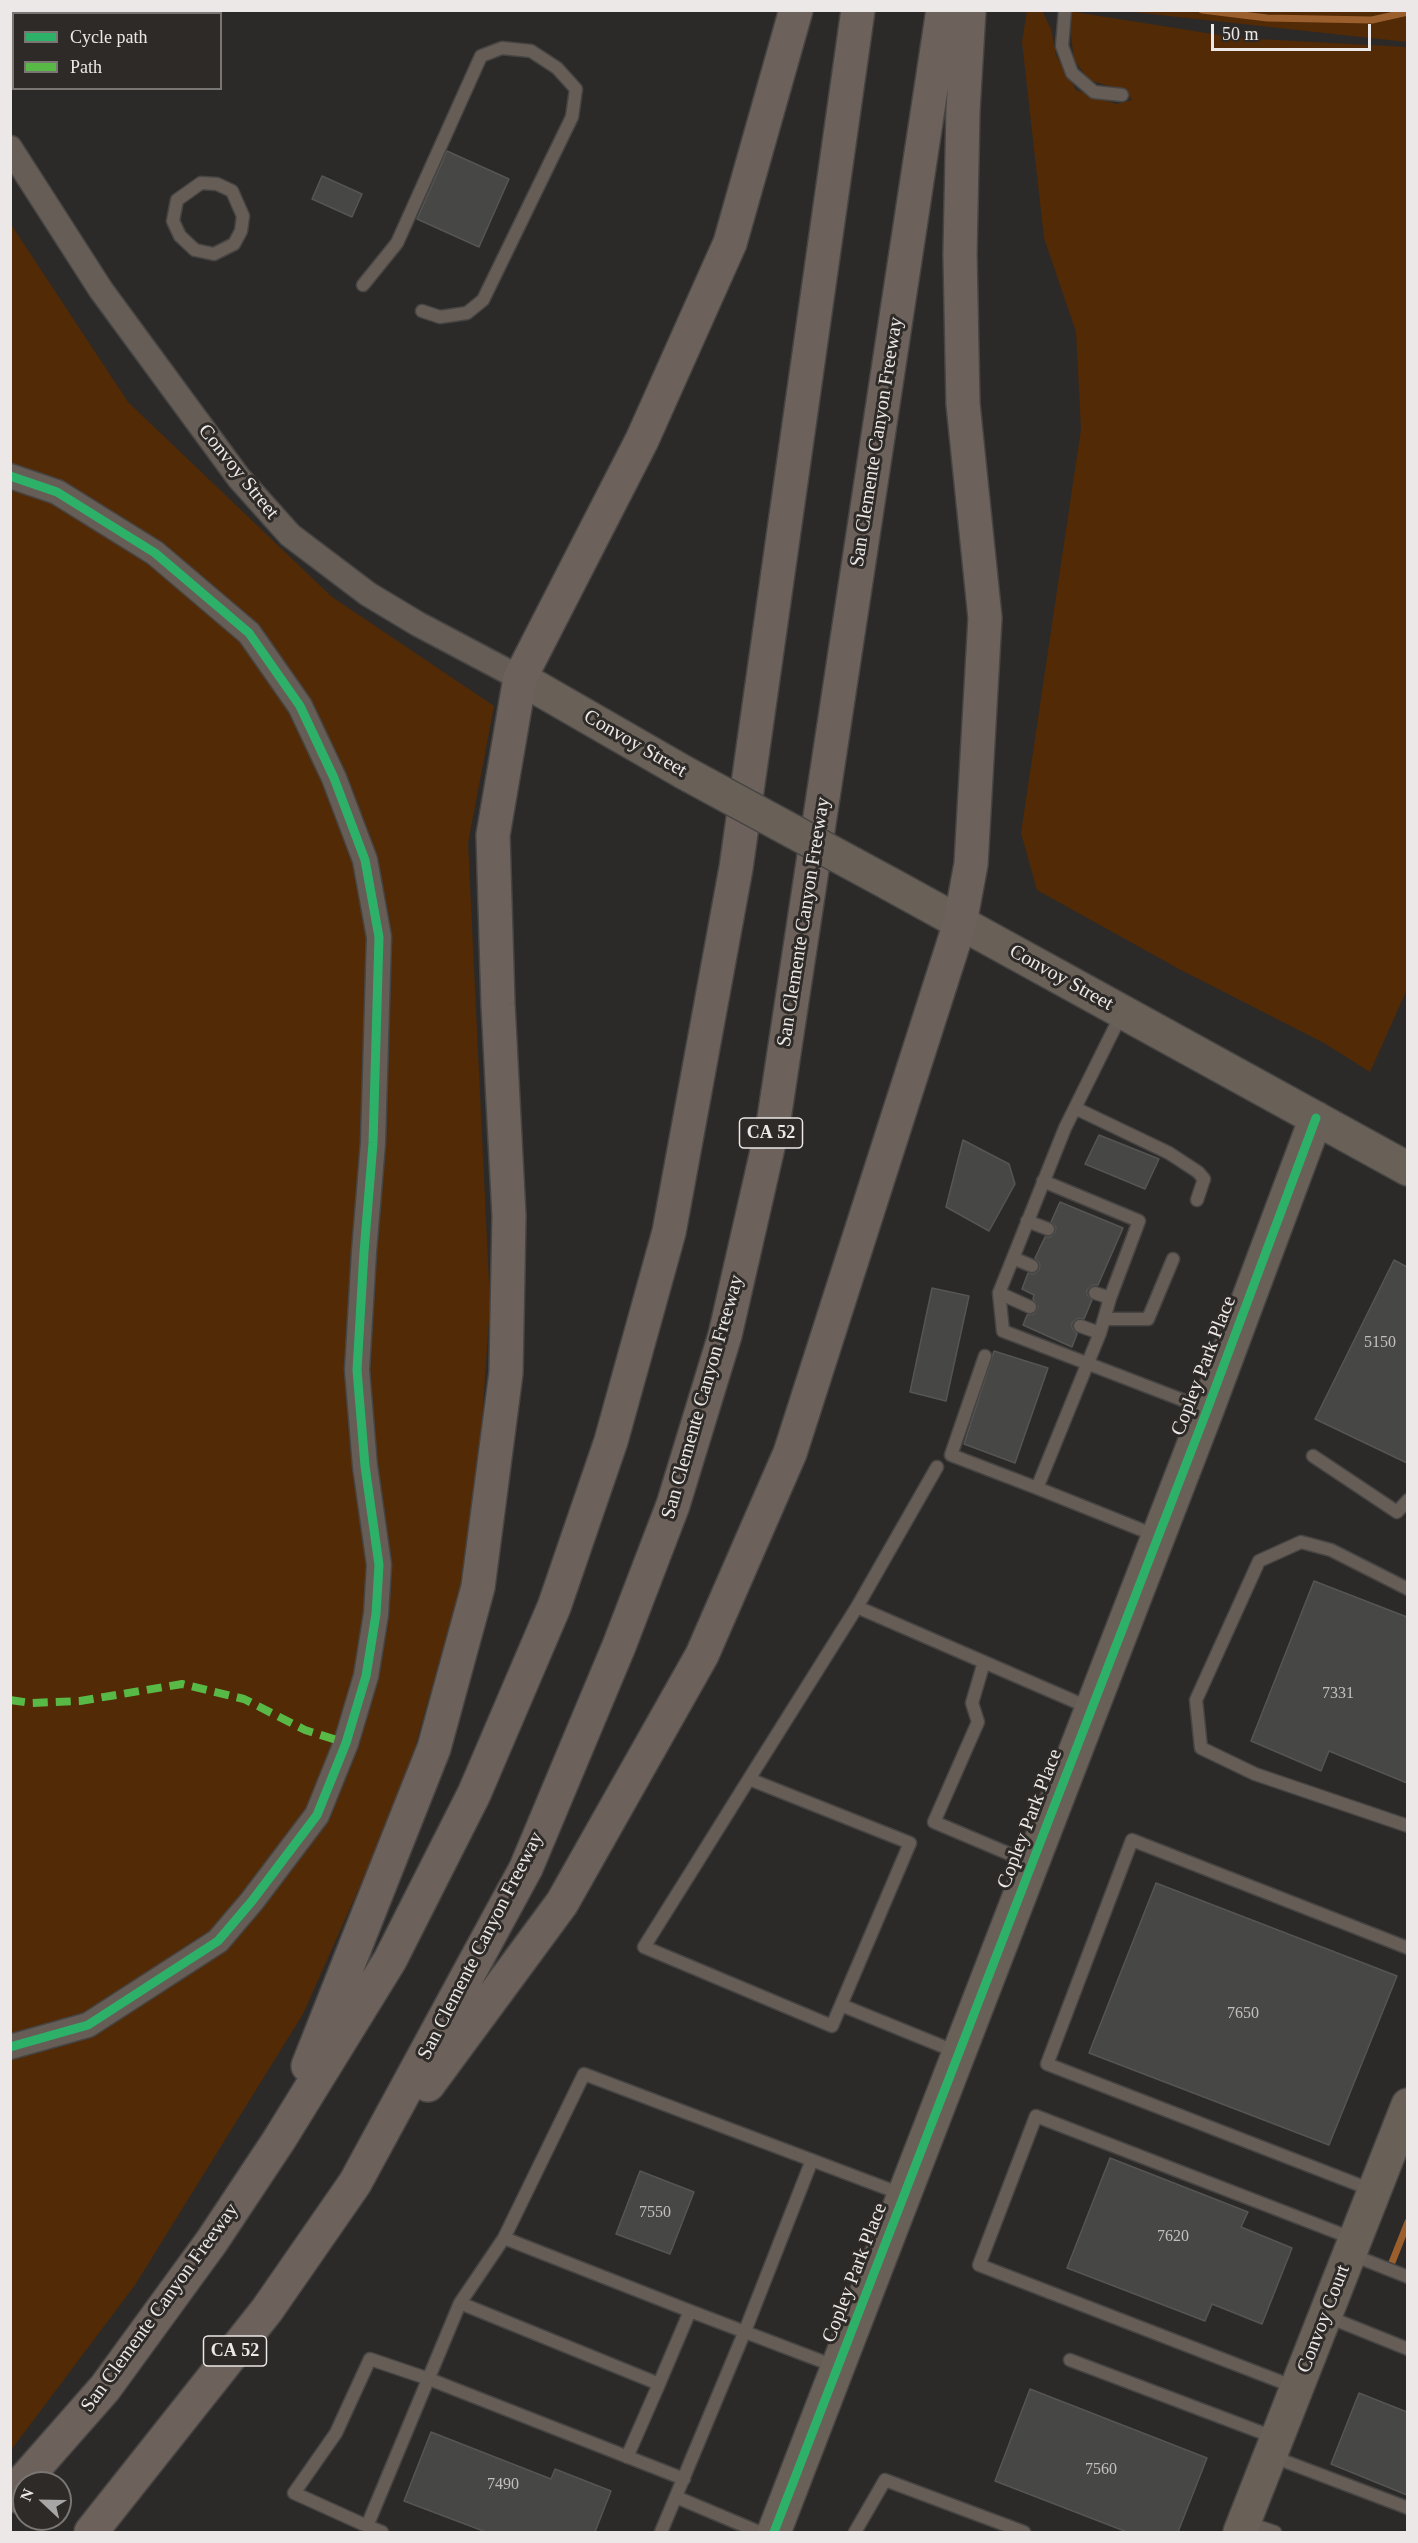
<!DOCTYPE html>
<style>
body{margin:0}
#map{position:relative;width:1418px;height:2543px;overflow:hidden;background:#2c2a28;font-family:Georgia,serif}
canvas{display:block}
.frame{position:absolute;inset:0;border:12px solid #ebe8e7;pointer-events:none}
.legend{position:absolute;left:12px;top:12px;width:210px;height:78px;box-sizing:border-box;background:#2d2a27;border:2px solid #797674;margin:0;padding:8px 10px;list-style:none;font-size:18px;color:#ebe8e7}
.legend li{display:flex;align-items:center;gap:12px;height:30px}
.legend b{width:30px;border:2px solid #797674}
.north{position:absolute;left:12px;top:2471px;width:60px;height:60px;box-sizing:border-box;background:#2d2a27;border:2px solid #797674;border-radius:50%;rotate:292deg;font-size:16px;font-weight:700;line-height:24px;text-align:center;color:#ebe8e7}
.north::after{content:'';display:block;margin:auto;width:21px;height:27px;background:#a8a6a4;clip-path:polygon(50% 0,100% 100%,50% 72%,0 100%)}
.scale{position:absolute;left:1211px;top:24px;width:160px;height:27px;box-sizing:border-box;border:3px solid #ebe8e7;border-top:0;padding-left:8px;font-size:18px;line-height:21px;white-space:nowrap;color:#ebe8e7;-webkit-text-stroke:4px #2d2a27;paint-order:stroke}
</style>
<div id="map">
<canvas width="1418" height="2543"></canvas>
<div class="frame"></div>
<ul class="legend">
<li><b style="height:8px;background:#2db169"></b>Cycle path</li>
<li><b style="height:8px;background:#58b947"></b>Path</li>
</ul>
<div class="north">N</div>
<div class="scale">50 m</div>
</div>
<script>
const ctx = document.querySelector('canvas').getContext('2d');
ctx.lineJoin = 'round';
function fillPath(path, color) {
  ctx.fillStyle = color;
  ctx.fill(path, 'evenodd');
}
function shape(rows) {
  const path = new Path2D();
  for (const r of rows) {
    path.moveTo(r[0], r[1]);
    for (let i = 2; i < r.length; i += 2) path.lineTo(r[i], r[i + 1]);
  }
  return path;
}
function trace(path, color, width, dash) {
  ctx.strokeStyle = color;
  ctx.lineWidth = width;
  ctx.lineCap = dash ? 'butt' : 'round';
  ctx.setLineDash(dash || []);
  ctx.stroke(path);
}
function label(font, color, halo, rows, align = 'center') {
  ctx.font = font + ' Georgia,serif';
  ctx.lineWidth = 6;
  ctx.setLineDash([]);
  ctx.textBaseline = 'middle';
  ctx.strokeStyle = halo;
  ctx.fillStyle = color;
  for (const [text, x, y, turn = 0] of rows) {
    ctx.save();
    ctx.translate(x, y);
    ctx.rotate((+turn || 0) * Math.PI / 180);
    ctx.textAlign = isNaN(turn) ? turn : align;
    if (halo) ctx.strokeText(text, 0, 0);
    ctx.fillText(text, 0, 0);
    ctx.restore();
  }
}
fillPath(shape([
 [1027,11,1042,11,1051,29,1056,55,1076,90,1116,104,1132,100,1125,91,1089,80,1074,60,1068,11,1238,38,1407,47,1408,987,1370,1072,1324,1043,1179,969,1037,890,1021,833,1081,429,1076,332,1044,238,1022,42],
 [1124,11,1407,11,1407,42],
 [10,223,128,402,332,597,494,706,468,843,490,1304,474,1539,403,1789,303,2014,135,2285,11,2450]
]), '#522a05');
trace(shape([
 [1202,10,1267,18,1372,20,1408,12],
 [1389,2270,1408,2222]
]), '#9b5e2d', 7);
const building = shape([
 [447,151,509,179,479,247,417,219,447,151],
 [322,176,362,194,352,217,312,199,322,176],
 [1099,1135,1159,1159,1145,1189,1085,1164,1099,1135],
 [963,1140,1009,1164,1015,1184,989,1231,946,1207,963,1140],
 [1060,1202,1123,1228,1098,1285,1093,1285,1087,1290,1087,1295,1092,1300,1084,1319,1078,1318,1072,1323,1072,1328,1077,1334,1072,1347,1023,1325,1027,1315,1034,1314,1038,1307,1033,1299,1034,1295,1022,1289,1028,1273,1034,1274,1039,1270,1040,1264,1035,1258,1045,1237,1050,1237,1055,1232,1056,1227,1051,1222,1060,1202],
 [1394,1260,1407,1267,1407,1463,1315,1419,1394,1260],
 [932,1288,969,1296,946,1401,910,1392,932,1288],
 [994,1351,1048,1368,1015,1463,964,1444,994,1351],
 [1314,1581,1407,1617,1407,1783,1329,1751,1321,1771,1251,1741,1314,1581],
 [1156,1883,1397,1976,1329,2145,1089,2053,1156,1883],
 [1110,2158,1248,2212,1241,2227,1292,2248,1262,2324,1212,2304,1205,2321,1067,2268,1110,2158],
 [640,2171,694,2192,670,2254,616,2234,640,2171],
 [1030,2389,1207,2458,1178,2532,1127,2532,995,2481,1030,2389],
 [1359,2393,1407,2412,1407,2495,1331,2464,1359,2393],
 [431,2432,551,2479,555,2469,611,2491,595,2532,486,2532,404,2501,431,2432]
]);
fillPath(building, '#474746');
trace(building, '#555554', 1.5);
const lane = shape([
 [1065,10,1062,46,1072,73,1094,92,1122,95],
 [201,183,217,184,232,191,243,216,241,231,234,244,214,254,195,250,180,236,173,221,177,200,201,183],
 [363,285,397,243,481,56,502,48,531,51,557,68,576,89,572,117,483,300,467,313,440,317,422,311],
 [1122,1013,1065,1128,999,1293,1003,1331,1206,1409],
 [1075,1108,1169,1153,1198,1172,1204,1179,1197,1200],
 [1043,1181,1139,1221,1110,1298,1100,1333,1037,1488,1157,1536],
 [1027,1221,1048,1229],
 [1013,1258,1032,1266],
 [999,1293,1030,1307],
 [1095,1293,1110,1298],
 [1104,1319,1148,1319,1173,1259],
 [1080,1326,1100,1333],
 [985,1356,951,1455,1037,1488],
 [1313,1456,1397,1512,1408,1500],
 [1408,1589,1331,1550,1301,1542,1259,1561,1196,1700,1201,1748,1255,1774,1408,1826],
 [857,1607,1090,1708],
 [984,1662,972,1703,978,1722,934,1822,1031,1863],
 [749,1779,910,1843,832,2026,644,1947,696,1864,749,1779,857,1607,937,1467],
 [841,2005,959,2053],
 [1372,2190,1047,2064,1132,1840,1408,1948],
 [504,2238,690,2311],
 [1350,2254,1408,2277],
 [1326,2316,1408,2349],
 [1070,2360,1276,2438],
 [837,2367,690,2311,659,2384,460,2303,504,2238,584,2074,904,2195],
 [1297,2388,979,2265,1036,2116,1354,2239],
 [1271,2456,1408,2508],
 [627,2457,659,2384],
 [676,2497,759,2532],
 [1245,2522,1275,2532],
 [367,2526,294,2493,336,2433,370,2359,429,2379,684,2479],
 [382,2532,367,2526,460,2303],
 [661,2532,745,2331,812,2160],
 [855,2532,885,2480,1024,2532]
]);
const street = shape([
 [10,148,101,290,239,478,290,535,368,594,418,624,520,678],
 [10,476,57,492,155,553,249,633,300,706,334,778,365,860,379,937,373,1143,364,1252,357,1370,365,1466,379,1565,376,1614,366,1676,346,1743,317,1815,252,1901,218,1941,88,2025,10,2047]
]);
const secondary = shape([
 [520,678,685,773],
 [890,884,1408,1169],
 [774,2532,1207,1410,1316,1118],
 [1240,2532,1408,2105]
]);
const highway = shape([
 [308,2066,434,1748,478,1587,506,1373,509,1216,498,1004,493,835,520,678,642,440,730,243,796,10],
 [428,2085,562,1903,702,1655,790,1453,960,923,971,864,985,618,963,404,960,254,963,110,969,10],
 [10,2496,105,2388,212,2241,279,2140,390,1960,474,1794,554,1607,611,1441,669,1232,736,868,858,10],
 [91,2532,267,2310,355,2183,526,1868,619,1646,673,1505,725,1335,773,1125,943,10]
]);
trace(lane, '#464544', 15);
trace(street, '#464544', 27);
trace(secondary, '#464544', 36);
trace(highway, '#464544', 36);
trace(lane, '#665d57', 12);
trace(street, '#665d57', 24);
trace(secondary, '#696058', 33);
trace(highway, '#6d625b', 33);
const secondaryBridge = shape([
 [685,773,890,884]
]);
trace(secondaryBridge, '#464544', 36, []);
trace(secondaryBridge, '#696058', 33);
trace(shape([
 [10,1700,31,1703,80,1701,182,1684,244,1699,305,1730,346,1743]
]), '#58b947', 8, [15, 8]);
trace(shape([
 [10,476,57,492,155,553,249,633,300,706,334,778,365,860,379,937,373,1143,364,1252,357,1370,365,1466,379,1565,376,1614,366,1676,346,1743,317,1815,252,1901,218,1941,88,2025,10,2047],
 [774,2532,1207,1410,1316,1118]
]), '#2db169', 9);
label('16px', '#c2c0bf', null, [
 ["5150",1380,1343],
 ["7331",1338,1694],
 ["7650",1243,2014],
 ["7550",655,2213],
 ["7620",1173,2237],
 ["7560",1101,2470],
 ["7490",503,2485]
]);
for (const [x, y, w] of [
 [771,1133,63],
 [235,2351,63]
]) {
  const box = new Path2D();
  box.roundRect(x - w / 2, y - 15, w, 30, 4.5);
  ctx.fillStyle = '#2d2a27';
  ctx.fill(box);
  trace(box, '#ebe8e7', 1.5);
}
label('bold 18px', '#ebe8e7', null, [
 ["CA 52",771,1133],
 ["CA 52",235,2351]
]);
label('20px', '#ebe8e7', '#2d2a27', [
 ["San Clemente Canyon Freeway",877,442,-81],
 ["Convoy Street",238,472,51],
 ["Convoy Street",635,744,30],
 ["San Clemente Canyon Freeway",804,922,-81],
 ["Convoy Street",1061,978,29],
 ["Copley Park Place",1204,1366,-69],
 ["San Clemente Canyon Freeway",703,1397,-74],
 ["Copley Park Place",1030,1819,-69],
 ["San Clemente Canyon Freeway",481,1946,-63],
 ["Copley Park Place",855,2273,-69],
 ["San Clemente Canyon Freeway",160,2308,-54],
 ["Convoy Court",1324,2319,-69]
]);
</script>
